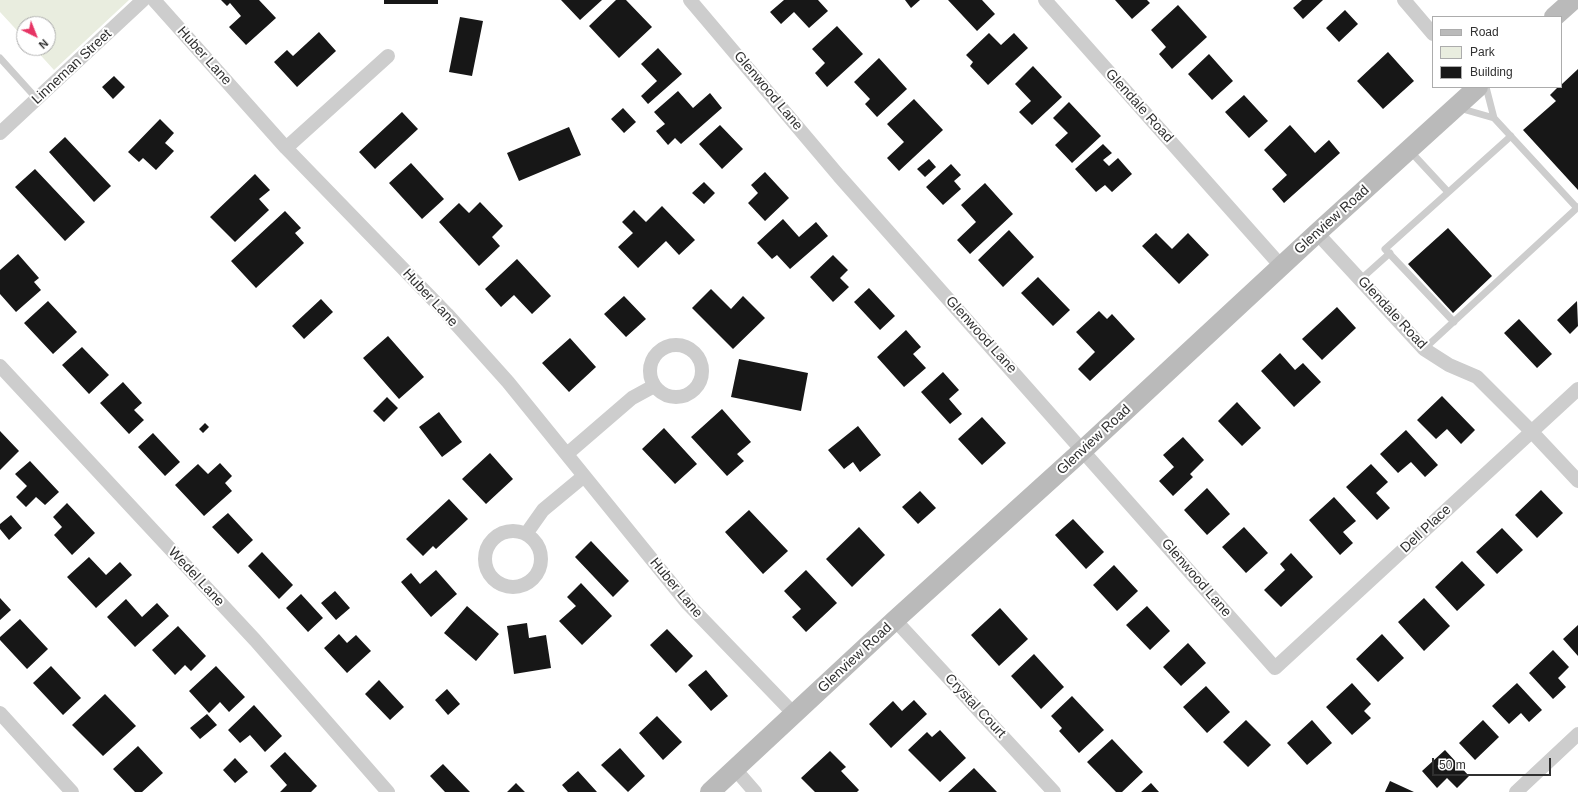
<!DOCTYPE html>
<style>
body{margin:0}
#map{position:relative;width:1578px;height:792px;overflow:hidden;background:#fff;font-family:Helvetica,sans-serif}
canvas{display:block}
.legend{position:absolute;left:1432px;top:16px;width:130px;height:72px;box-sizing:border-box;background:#fff;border:1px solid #acacac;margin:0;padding:5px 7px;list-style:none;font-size:12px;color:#303030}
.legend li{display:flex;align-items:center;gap:8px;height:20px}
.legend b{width:20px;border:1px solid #acacac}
.north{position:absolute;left:16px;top:16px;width:40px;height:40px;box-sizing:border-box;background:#fff;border:1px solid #acacac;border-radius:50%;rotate:137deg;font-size:11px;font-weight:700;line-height:16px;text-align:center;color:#303030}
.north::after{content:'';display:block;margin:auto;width:14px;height:18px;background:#e63464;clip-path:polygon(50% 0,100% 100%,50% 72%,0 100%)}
.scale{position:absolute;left:1432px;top:758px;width:119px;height:18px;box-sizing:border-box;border:2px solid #303030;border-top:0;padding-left:5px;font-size:12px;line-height:14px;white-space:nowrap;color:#303030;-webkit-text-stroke:3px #fff;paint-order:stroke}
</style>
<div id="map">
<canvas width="1578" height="792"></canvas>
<ul class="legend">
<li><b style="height:5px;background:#bababa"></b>Road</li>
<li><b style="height:11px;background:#e9eddf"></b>Park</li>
<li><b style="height:11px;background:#171717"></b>Building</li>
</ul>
<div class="north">N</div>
<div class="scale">50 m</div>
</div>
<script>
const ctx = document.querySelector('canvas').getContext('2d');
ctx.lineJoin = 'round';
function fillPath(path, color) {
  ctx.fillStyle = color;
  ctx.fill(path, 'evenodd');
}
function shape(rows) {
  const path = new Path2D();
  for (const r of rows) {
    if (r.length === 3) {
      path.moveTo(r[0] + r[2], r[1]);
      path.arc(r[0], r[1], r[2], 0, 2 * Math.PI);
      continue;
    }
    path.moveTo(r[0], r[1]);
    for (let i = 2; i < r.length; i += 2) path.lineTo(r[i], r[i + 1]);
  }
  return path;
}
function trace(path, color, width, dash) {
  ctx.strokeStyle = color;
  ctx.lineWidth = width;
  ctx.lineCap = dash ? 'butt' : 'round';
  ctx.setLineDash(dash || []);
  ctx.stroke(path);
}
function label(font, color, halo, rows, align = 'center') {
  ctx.font = font + ' Helvetica,sans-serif';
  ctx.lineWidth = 4;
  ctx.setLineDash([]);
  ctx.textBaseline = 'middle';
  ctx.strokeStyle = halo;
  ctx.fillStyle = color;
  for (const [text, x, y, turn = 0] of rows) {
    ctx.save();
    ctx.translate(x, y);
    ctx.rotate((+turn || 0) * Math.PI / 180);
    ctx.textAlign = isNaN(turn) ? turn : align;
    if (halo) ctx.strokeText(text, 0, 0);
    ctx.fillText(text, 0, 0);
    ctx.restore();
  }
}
fillPath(shape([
 [0,0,129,0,54,70,34,48,48,48,48,24,24,24,24,38,0,12]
]), '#e9eddf');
fillPath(shape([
 [221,0,259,0,276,18,246,45,229,27,241,16,230,3,227,6],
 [384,0,438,0,438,4,384,4],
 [561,0,602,0,580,20],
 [616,0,626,0,652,27,619,58,589,26],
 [784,0,818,0,828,11,809,28,794,12,781,24,770,12],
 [905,0,920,0,911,8],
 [948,0,982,0,995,14,977,31],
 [1115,0,1147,0,1150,3,1132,19],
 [1302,0,1323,0,1303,19,1293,8],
 [1178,5,1207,37,1172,69,1159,54,1166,47,1151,30],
 [1345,10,1358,24,1339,42,1326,28],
 [460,17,483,21,472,76,449,72],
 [837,26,863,54,827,87,815,73,825,63,812,49],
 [319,32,336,51,297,87,274,62,287,50,293,56],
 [989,33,1001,45,1014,33,1028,48,988,85,970,66,973,62,966,55],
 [658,48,682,74,648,104,641,96,657,81,641,64],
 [1388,52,1414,81,1383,109,1357,81],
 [1209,54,1233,81,1212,100,1188,74],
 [879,58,907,89,877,117,865,104,870,99,854,82],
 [1033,66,1062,97,1032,125,1019,112,1031,101,1015,84],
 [1578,69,1578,190,1523,130,1556,101,1550,95,1558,87,1561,87,1561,85],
 [114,76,125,87,113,99,102,87],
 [678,91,693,108,710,93,722,108,681,144,675,138,668,145,656,131,665,124,654,112],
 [1244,95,1268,121,1249,138,1225,112],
 [914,99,943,130,899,171,887,158,904,142,887,124],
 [1069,102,1101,136,1072,163,1055,145,1068,133,1053,118],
 [623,108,636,122,624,133,611,119],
 [402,112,418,129,375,169,359,152],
 [160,119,174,133,165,143,174,151,156,170,143,158,139,162,128,152],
 [720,125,743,149,722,169,699,144],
 [1290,125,1315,153,1329,140,1340,153,1284,203,1272,189,1287,175,1264,150],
 [569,127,581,155,519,181,507,153],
 [65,137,111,186,94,202,49,152],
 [1103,144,1112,153,1103,160,1109,166,1118,158,1132,174,1112,192,1105,185,1096,192,1075,169],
 [929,159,936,167,925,177,917,169],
 [411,163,444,199,422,219,389,183],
 [951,164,961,175,954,181,961,189,943,205,926,187],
 [35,169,85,222,65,241,15,187],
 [765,172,789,198,765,221,748,203,758,193,751,185],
 [255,174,270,190,259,199,269,210,235,242,210,217],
 [704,182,715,193,704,204,692,193],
 [985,183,1013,214,970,254,957,240,976,222,961,205],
 [480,202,503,226,492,237,500,246,479,266,439,222,459,203,469,213],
 [662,206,695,240,679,255,666,241,638,268,618,247,633,233,622,222,634,210,646,222],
 [285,211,301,228,295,233,304,243,256,288,231,261],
 [783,219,799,237,816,222,828,236,790,269,777,255,772,259,757,243],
 [1448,228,1492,276,1453,313,1408,264],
 [1009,230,1034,257,1003,287,978,260],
 [1156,233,1172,249,1188,233,1209,255,1179,284,1142,246],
 [18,254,39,278,34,282,41,290,16,312,0,294,0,270],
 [833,255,848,270,840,278,849,287,833,302,810,277],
 [517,259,551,296,532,314,514,295,501,307,485,289],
 [1038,277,1070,310,1053,326,1021,293],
 [869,288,895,316,880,330,854,302],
 [711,289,731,309,743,296,765,318,733,349,692,308],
 [624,296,646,319,626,337,604,314],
 [321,299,333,312,304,339,292,326],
 [48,301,77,332,53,354,24,323],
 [1577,301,1578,326,1570,334,1557,320],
 [1337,307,1356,328,1322,360,1302,339],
 [1099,311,1107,319,1112,314,1135,339,1090,381,1078,369,1095,352,1076,332],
 [1519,319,1552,354,1537,368,1504,333],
 [906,330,921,347,913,354,926,368,904,387,877,357],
 [388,336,424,377,399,399,363,358],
 [570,338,596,367,569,392,542,363],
 [82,347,109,375,89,394,62,365],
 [1280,353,1295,370,1303,363,1321,382,1294,407,1261,371],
 [739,359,808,373,801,411,731,397],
 [943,372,959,390,949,399,962,414,950,424,921,392],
 [123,382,142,403,134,410,144,420,129,434,100,403],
 [1442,396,1475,430,1461,444,1447,429,1436,439,1417,420],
 [387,397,398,408,384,422,373,411],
 [1237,402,1261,428,1242,446,1218,421],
 [722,409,751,442,737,454,744,461,727,476,691,437],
 [439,412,462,442,442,457,419,427],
 [982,417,1006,443,982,465,958,439],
 [205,423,209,427,203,433,199,429],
 [858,426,881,455,860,472,853,462,844,469,828,450],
 [664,428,697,464,675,484,642,449],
 [1406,430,1438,465,1425,477,1411,462,1398,473,1380,454],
 [0,431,19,451,0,470],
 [153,433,180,462,165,476,138,447],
 [1183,437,1204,460,1190,474,1193,477,1173,496,1159,481,1174,467,1163,455],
 [490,453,513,479,486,504,462,479],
 [30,461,59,492,45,505,36,497,26,507,16,497,27,486,15,474],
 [220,463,232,476,225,483,232,491,204,516,175,485,198,464,208,474],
 [1371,464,1388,482,1376,493,1390,508,1377,520,1346,487],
 [1207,488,1230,514,1207,535,1184,510],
 [1541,490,1563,513,1537,538,1515,515],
 [920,491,936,508,918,524,902,507],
 [1334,497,1356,521,1343,532,1353,543,1340,555,1309,520],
 [449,499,468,519,436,549,433,546,423,556,406,539],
 [67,503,95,533,72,555,54,535,62,527,53,517],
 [749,510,788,551,763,574,725,532],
 [228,513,253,540,238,554,212,527],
 [11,515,22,528,9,540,0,529,0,524],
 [1073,519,1104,552,1086,569,1055,535],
 [859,527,885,555,852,587,826,559],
 [1244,527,1268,553,1246,573,1222,547],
 [1502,528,1523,550,1497,574,1476,552],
 [591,541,629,581,613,597,575,557],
 [262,552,293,585,279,599,248,566],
 [1291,553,1313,577,1281,607,1264,590,1285,570,1280,564],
 [89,557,106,575,120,562,132,575,96,608,67,577],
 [1462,561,1485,585,1457,611,1435,587],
 [1114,565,1138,591,1117,611,1093,585],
 [436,570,457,594,431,617,401,582,411,573,420,584],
 [806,570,837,603,806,632,792,617,801,609,784,591],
 [581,583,612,616,582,645,559,621,576,606,567,597],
 [335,591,350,608,336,620,321,603],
 [301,594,323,618,308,632,286,608],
 [0,598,11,610,0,620],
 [1424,598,1450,626,1424,651,1398,622],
 [126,599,142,617,157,603,169,616,135,647,107,617],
 [467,606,499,634,476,661,444,633],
 [1147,606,1170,631,1150,650,1126,625],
 [1000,608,1028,639,999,666,971,635],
 [20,619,48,649,27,669,0,640,0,637],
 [527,623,529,638,546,635,551,668,514,674,507,626],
 [1578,625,1578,656,1563,639],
 [178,626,206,656,191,671,185,665,175,675,152,650],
 [667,629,693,656,676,673,650,645],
 [339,634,347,643,356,635,371,651,347,673,324,648],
 [1382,634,1404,658,1378,682,1356,659],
 [1188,643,1206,663,1181,686,1163,667],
 [1553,650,1569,667,1558,678,1566,687,1553,699,1529,673],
 [1034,654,1064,687,1041,709,1011,676],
 [51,666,81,698,63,715,33,683],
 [216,666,245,697,229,712,220,702,209,713,189,691],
 [706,670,728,696,711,711,688,685],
 [379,680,404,707,390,720,365,694],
 [1352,683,1371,704,1364,711,1371,718,1352,735,1326,707],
 [1517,683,1542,710,1529,722,1521,713,1509,724,1492,706],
 [1206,686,1230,712,1207,733,1183,707],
 [447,689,460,704,448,715,435,700],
 [105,694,136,726,103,756,72,725],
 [1072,696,1104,730,1079,753,1059,731,1062,728,1051,716],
 [914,700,927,714,891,748,869,724,893,701,902,711],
 [254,705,282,736,265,752,250,735,240,743,228,730],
 [207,714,217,725,200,739,190,728],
 [657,716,682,742,663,760,639,733],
 [1246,720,1271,745,1248,767,1223,742],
 [1312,720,1332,743,1307,765,1287,743],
 [1483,720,1499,737,1475,760,1459,743],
 [940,730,966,758,940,782,908,750,927,732,932,737],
 [1112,739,1143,772,1122,792,1116,792,1087,762],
 [138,746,163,773,142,792,135,792,113,769],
 [620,748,645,776,628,792,601,765],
 [1445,750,1469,776,1457,788,1447,778,1437,788,1422,771],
 [830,751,846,767,841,771,859,790,857,792,815,792,801,778],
 [285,752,317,786,311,792,280,792,287,785,270,766],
 [235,758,248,772,235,783,223,770],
 [443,764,470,792,445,792,430,776],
 [974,768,997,792,948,792],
 [578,771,597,792,568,792,562,785],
 [1390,781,1414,792,1385,792],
 [516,783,525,792,507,792],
 [1151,783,1159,792,1141,792]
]), '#171717');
trace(shape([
 [0,58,37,99],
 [1486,87,1494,118,1577,208],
 [1459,108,1494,118],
 [1410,151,1448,192],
 [1361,279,1390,253],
 [1454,322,1385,249,1511,136],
 [1424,349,1578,207]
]), '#cdcdcd', 7);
trace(shape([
 [154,0,286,148,447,314,508,382,688,604,794,714],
 [690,0,839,176,1275,668,1578,389],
 [1045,0,1281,266],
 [1404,0,1433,34],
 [0,133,143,0],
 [286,148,388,56],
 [1317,233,1424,349,1449,365,1477,377,1532,432,1578,481],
 [676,371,26],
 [0,366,255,640,388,792],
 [567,454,632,398,654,386],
 [513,559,28],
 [526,534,543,510,584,476],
 [895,620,1054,792],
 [0,713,72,792],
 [735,769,755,792],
 [1516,792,1578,734]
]), '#cdcdcd', 14);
trace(shape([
 [1554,17,1573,0],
 [710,792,895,620,1083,450,1317,233,1478,87]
]), '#bababa', 20);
label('14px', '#303030', '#fff', [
 ["Huber Lane",204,56,48],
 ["Linneman Street",72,67,-43],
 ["Glenwood Lane",768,91,50],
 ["Glendale Road",1139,106,48],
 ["Glenview Road",1332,220,-42],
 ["Huber Lane",430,298,47],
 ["Glendale Road",1392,313,47],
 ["Glenwood Lane",981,335,48],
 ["Glenview Road",1094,440,-43],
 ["Dell Place",1426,529,-43],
 ["Wedel Lane",196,577,47],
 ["Glenwood Lane",1196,578,49],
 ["Huber Lane",676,588,50],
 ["Glenview Road",855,658,-43],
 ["Crystal Court",975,706,47]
]);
</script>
